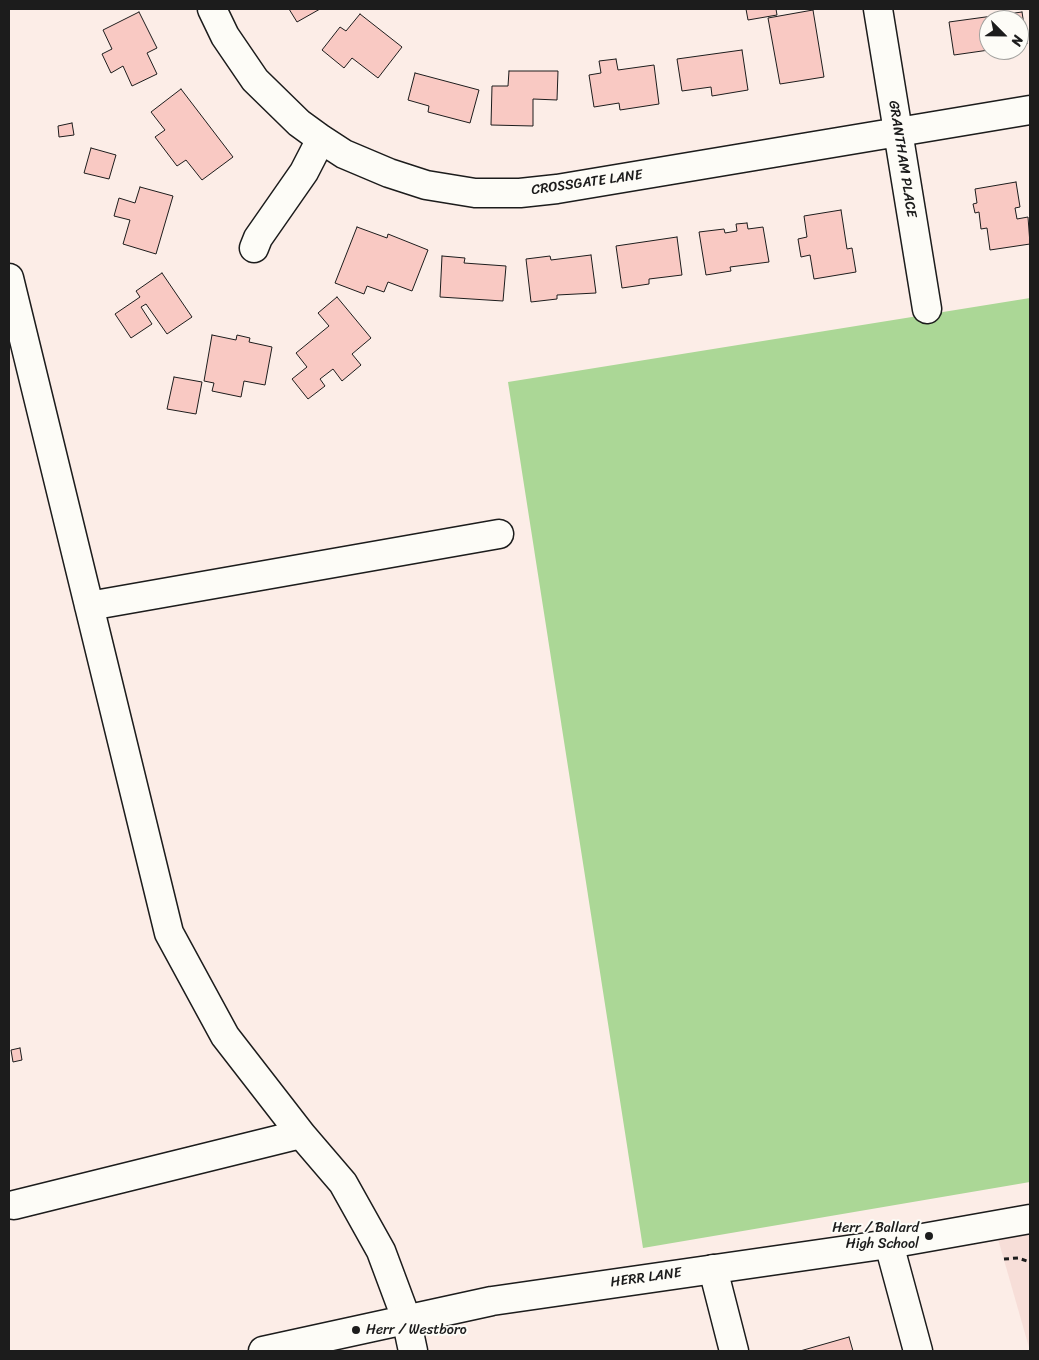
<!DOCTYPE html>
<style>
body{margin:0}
#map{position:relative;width:1039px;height:1360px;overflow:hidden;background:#fcede7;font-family:Sriracha,sans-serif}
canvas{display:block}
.frame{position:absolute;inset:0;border:10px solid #1c1c1c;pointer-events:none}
.north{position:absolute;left:979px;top:10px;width:50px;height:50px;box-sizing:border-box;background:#fdfcf7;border:1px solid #a3a29f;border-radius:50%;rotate:113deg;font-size:14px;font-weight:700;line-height:20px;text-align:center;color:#1c1c1c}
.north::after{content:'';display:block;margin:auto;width:18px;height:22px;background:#1c1c1c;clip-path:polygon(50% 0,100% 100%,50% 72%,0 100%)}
</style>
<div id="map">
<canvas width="1039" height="1360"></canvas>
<div class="frame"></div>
<div class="north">N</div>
</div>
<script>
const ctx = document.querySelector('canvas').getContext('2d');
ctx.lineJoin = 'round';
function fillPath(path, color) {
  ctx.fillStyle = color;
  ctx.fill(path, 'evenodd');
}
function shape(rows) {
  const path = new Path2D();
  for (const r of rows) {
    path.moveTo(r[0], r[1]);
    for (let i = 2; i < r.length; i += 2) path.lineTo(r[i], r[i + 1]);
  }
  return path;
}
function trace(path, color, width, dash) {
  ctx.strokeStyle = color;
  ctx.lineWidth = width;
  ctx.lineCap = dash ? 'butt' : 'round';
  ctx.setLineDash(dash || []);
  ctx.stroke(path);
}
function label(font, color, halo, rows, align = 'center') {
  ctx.font = font + ' Sriracha,sans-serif';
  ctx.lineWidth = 4;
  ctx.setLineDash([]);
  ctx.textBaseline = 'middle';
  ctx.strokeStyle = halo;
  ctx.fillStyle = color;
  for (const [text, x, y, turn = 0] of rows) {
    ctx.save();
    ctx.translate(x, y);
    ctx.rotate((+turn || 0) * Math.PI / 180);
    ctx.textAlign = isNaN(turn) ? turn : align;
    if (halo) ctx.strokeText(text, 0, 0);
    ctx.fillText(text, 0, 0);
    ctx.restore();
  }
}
fillPath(shape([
 [1030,1219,1030,1351,994,1225]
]), '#f7ded8');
fillPath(shape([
 [1030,298,1030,1182,643,1248,508,382]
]), '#abd796');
const building = shape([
 [289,9,320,9,297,22,289,9],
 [746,9,776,9,777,15,748,20,746,9],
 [813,10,824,77,780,84,768,18,813,10],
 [139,12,157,48,147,53,157,74,132,86,123,66,111,73,102,54,112,49,103,30,139,12],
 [1022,12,1027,44,1019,46,1019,20,989,20,989,50,954,55,949,22,1022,12],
 [360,14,402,47,378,78,352,58,344,68,322,50,340,27,346,31,360,14],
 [742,50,748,90,712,96,711,87,682,91,677,59,742,50],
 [616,59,618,70,654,65,659,104,620,110,619,103,594,107,589,75,601,73,599,61,616,59],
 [509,71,558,71,557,100,533,99,533,126,491,125,492,86,508,86,509,71],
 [415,73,479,90,470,123,428,112,429,106,408,100,415,73],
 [181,89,233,157,202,180,186,160,177,166,155,137,165,130,151,112,181,89],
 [72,123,74,135,59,137,58,126,72,123],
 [91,148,116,155,109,179,84,173,91,148],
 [1016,182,1020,207,1015,208,1017,219,1028,217,1030,244,990,250,987,228,981,229,979,212,975,213,973,204,977,203,975,189,1016,182],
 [140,187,173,196,156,254,123,244,130,220,114,216,119,198,135,203,140,187],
 [841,210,847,249,852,248,856,272,814,279,810,255,801,257,798,239,807,237,804,216,841,210],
 [747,223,748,229,763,227,769,262,730,267,731,271,706,275,699,232,724,229,725,233,737,231,736,224,747,223],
 [357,227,387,238,388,234,428,250,412,291,388,282,384,292,367,286,364,294,335,283,357,227],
 [677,237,682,275,649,279,649,284,622,288,616,246,677,237],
 [591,255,596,293,557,295,557,299,531,302,526,259,550,256,551,260,591,255],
 [442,256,465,258,464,263,506,266,503,301,440,297,442,256],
 [162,273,192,317,167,334,146,304,141,307,152,324,131,338,115,314,140,297,136,291,162,273],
 [337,297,371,338,352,354,361,365,342,381,333,369,320,379,325,386,308,399,292,379,307,367,296,353,329,326,318,313,337,297],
 [212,335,236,340,237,335,250,338,249,342,272,347,265,385,244,381,241,397,212,391,214,383,204,381,212,335],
 [174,377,202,382,196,414,167,409,174,377],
 [20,1048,22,1060,13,1062,11,1050,20,1048],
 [849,1337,853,1351,800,1351,849,1337]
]);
fillPath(building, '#f9c9c3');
trace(building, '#1c1c1c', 1);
const minor = shape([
 [212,9,225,36,255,80,299,123,321,139,344,154,389,173,426,185,475,193,520,193,557,189,1030,110],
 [878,9,927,309],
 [254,248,258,238,304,172,321,139],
 [9,278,169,933,225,1036,301,1134,343,1183,381,1251,406,1318,413,1351],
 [89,606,499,534],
 [14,1205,301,1134],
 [889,1244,918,1351],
 [713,1269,734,1351]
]);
const major = shape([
 [263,1351,492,1301,889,1244,1030,1219]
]);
trace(minor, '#1c1c1c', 31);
trace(major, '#1c1c1c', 31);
trace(shape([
 [1004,1259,1018,1258,1030,1262]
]), '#1c1c1c', 3, [5, 4]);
trace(minor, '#fdfcf7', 28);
trace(major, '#fdfcf7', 28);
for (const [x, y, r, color] of [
 [929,1236,5,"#1c1c1c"],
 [356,1330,5,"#1c1c1c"]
]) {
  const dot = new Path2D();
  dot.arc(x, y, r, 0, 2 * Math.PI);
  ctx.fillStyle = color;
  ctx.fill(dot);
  trace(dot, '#fdfcf7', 2);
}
label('14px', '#1c1c1c', '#fdfcf7', [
 ["GRANTHAM PLACE",902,159,81],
 ["CROSSGATE LANE",587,183,-8],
 ["HERR LANE",646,1278,-8]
]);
label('14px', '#1c1c1c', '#fdfcf7', [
 ["Herr / Ballard",919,1228],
 ["High School",919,1244],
 ["Herr / Westboro",366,1330,"left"]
], 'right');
</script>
